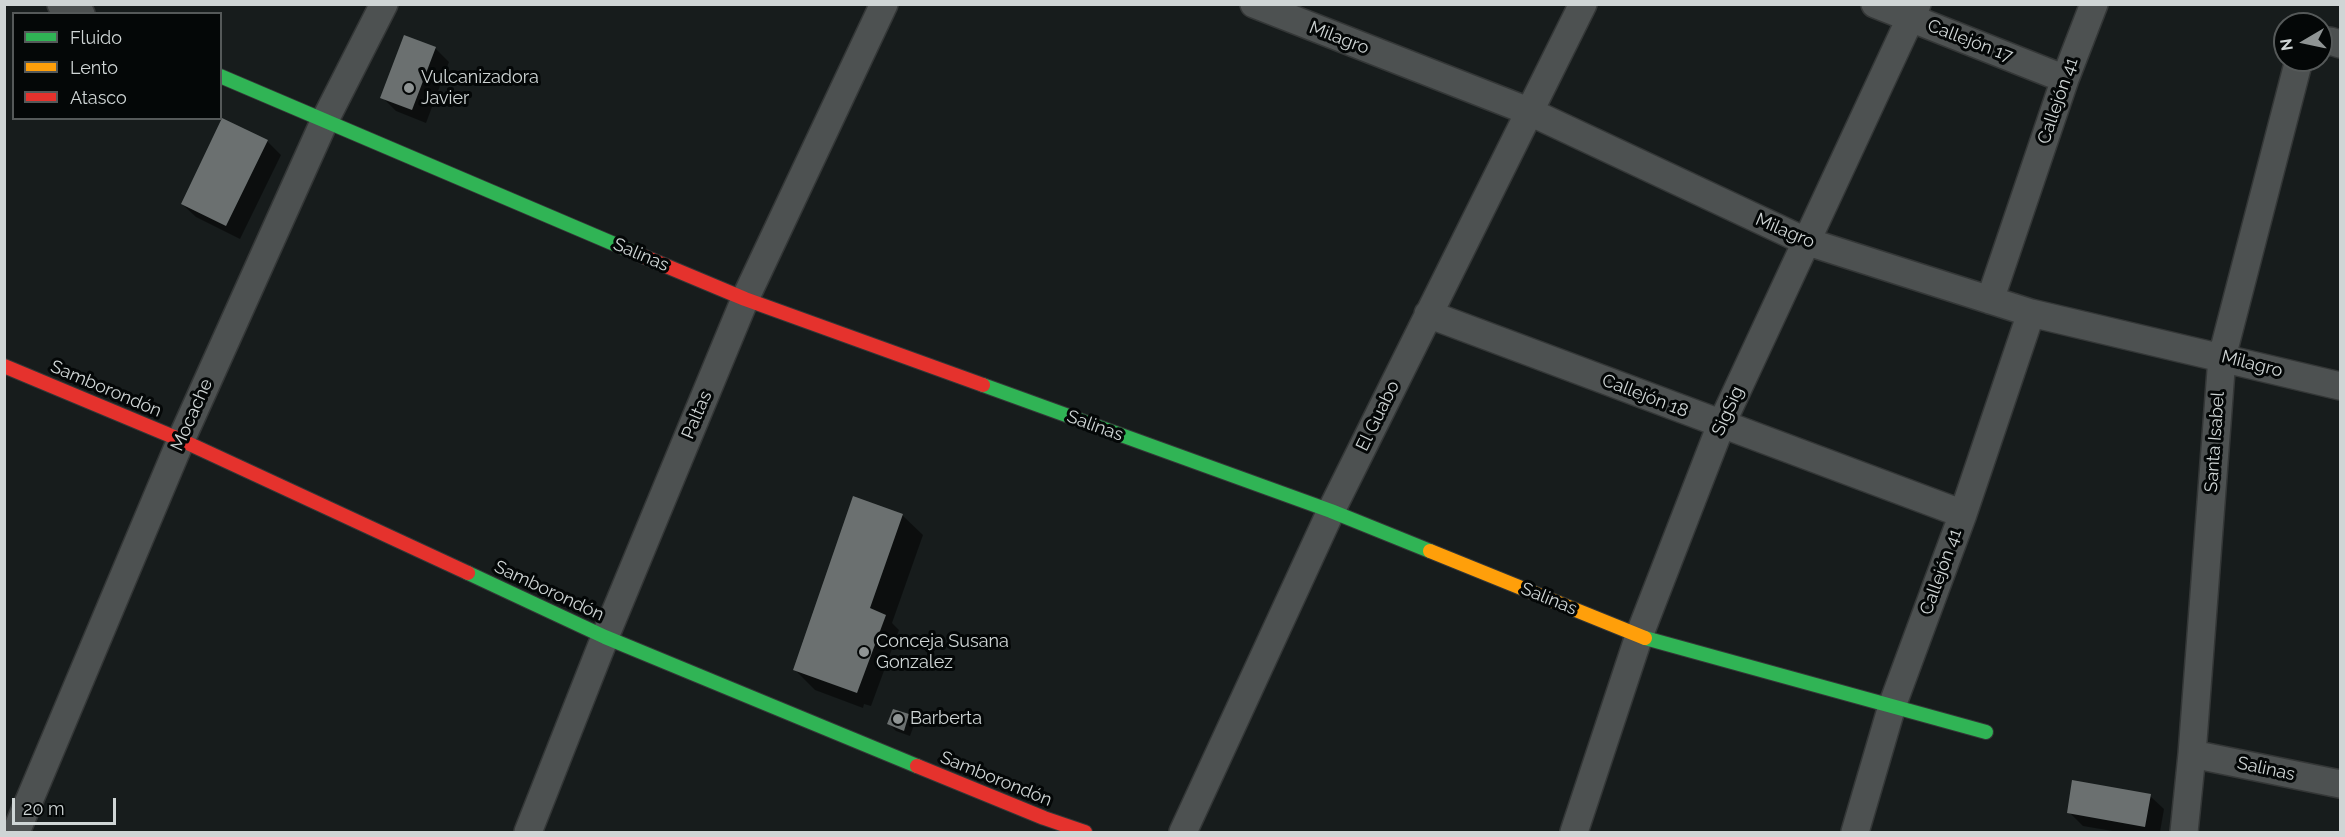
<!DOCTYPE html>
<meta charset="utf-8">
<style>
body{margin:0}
#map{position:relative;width:2345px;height:837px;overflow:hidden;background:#171c1c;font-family:Raleway,sans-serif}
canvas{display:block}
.frame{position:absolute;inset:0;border:6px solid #cfd5d5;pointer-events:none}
.legend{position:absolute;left:12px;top:12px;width:210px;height:108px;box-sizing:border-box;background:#040707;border:2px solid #555959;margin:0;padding:8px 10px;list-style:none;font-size:18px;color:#cfd5d5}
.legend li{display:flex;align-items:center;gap:12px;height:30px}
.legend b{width:30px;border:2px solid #555959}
.north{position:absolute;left:2273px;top:12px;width:60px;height:60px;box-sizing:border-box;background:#040707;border:2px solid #555959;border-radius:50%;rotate:261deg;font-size:16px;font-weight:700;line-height:24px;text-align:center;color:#cfd5d5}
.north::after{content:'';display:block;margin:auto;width:21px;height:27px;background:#8f9494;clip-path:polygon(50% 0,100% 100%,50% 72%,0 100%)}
.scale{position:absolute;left:12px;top:798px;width:104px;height:27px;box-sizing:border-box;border:3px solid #cfd5d5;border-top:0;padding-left:8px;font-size:18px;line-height:21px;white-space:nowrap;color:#cfd5d5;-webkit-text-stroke:4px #040707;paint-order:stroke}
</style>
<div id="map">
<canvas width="2345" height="837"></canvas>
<div class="frame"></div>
<ul class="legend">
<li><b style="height:8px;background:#30b455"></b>Fluido</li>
<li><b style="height:8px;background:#ff9f0a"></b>Lento</li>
<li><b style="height:8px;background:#e5322d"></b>Atasco</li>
</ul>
<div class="north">N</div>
<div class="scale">20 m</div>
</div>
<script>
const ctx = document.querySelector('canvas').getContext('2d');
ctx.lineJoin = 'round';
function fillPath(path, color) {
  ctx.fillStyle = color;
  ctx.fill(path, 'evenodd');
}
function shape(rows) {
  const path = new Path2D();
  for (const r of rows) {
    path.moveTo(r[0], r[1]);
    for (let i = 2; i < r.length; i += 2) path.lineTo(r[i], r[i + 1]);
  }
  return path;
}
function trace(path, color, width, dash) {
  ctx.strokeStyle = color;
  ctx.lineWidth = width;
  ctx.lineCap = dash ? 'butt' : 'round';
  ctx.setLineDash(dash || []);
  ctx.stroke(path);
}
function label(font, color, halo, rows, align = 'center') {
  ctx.font = font + ' Raleway,sans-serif';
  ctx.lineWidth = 6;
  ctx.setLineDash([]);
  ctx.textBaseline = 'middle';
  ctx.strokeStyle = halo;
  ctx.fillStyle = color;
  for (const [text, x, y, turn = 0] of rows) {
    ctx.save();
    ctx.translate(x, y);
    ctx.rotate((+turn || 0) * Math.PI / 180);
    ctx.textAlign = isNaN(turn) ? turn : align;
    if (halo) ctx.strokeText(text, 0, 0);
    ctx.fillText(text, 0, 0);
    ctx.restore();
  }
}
fillPath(shape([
 [435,48,449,62,426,123,396,111,382,97],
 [267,141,281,155,240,239,196,217,182,204],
 [902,515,923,535,892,623,899,630,871,706,864,704,863,708,815,690,795,670],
 [908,715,915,722,910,736,896,731,889,724],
 [2150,796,2164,809,2160,832,2118,832,2083,826,2069,812]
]), '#0007');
fillPath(shape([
 [404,35,436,47,412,110,380,98],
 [222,118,268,140,226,226,181,204],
 [853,496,903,514,870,608,886,615,857,693,793,670],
 [893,709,909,714,904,731,887,724],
 [2072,780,2151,794,2145,827,2067,813]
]), '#6b7070');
const street = shape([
 [61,4,81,14],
 [1254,4,1528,111,1805,241,2031,313,2340,386],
 [1875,4,2065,79],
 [2321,43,2330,41,2340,44],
 [1990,300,2065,79,2094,4],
 [1428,314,1963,514],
 [2192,754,2340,784],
 [16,832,181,440,324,122,384,4],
 [528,832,605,637,745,299,884,4],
 [1183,832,1331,511,1583,4],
 [1574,832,1639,636,1721,425,1917,4],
 [1855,832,1892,706,1963,514,2031,313],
 [2184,832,2192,754,2222,357,2299,60]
]);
const fast = shape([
 [220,76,640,255],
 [983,385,1331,511,1430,551],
 [468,573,605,637,917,766],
 [1645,638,1986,732]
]);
const slow = shape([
 [1430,551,1645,638]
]);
const jam = shape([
 [640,255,745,299,983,385],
 [4,366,181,440,468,573],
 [917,766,1044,818,1085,832]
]);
trace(street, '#343737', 30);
trace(fast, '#343737', 16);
trace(slow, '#343737', 16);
trace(jam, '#343737', 16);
trace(street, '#4d5151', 27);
trace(fast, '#30b455', 14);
trace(slow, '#ff9f0a', 14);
trace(jam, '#e5322d', 14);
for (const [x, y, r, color] of [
 [409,88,6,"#8f9494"],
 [864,652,6,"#8f9494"],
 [898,719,6,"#8f9494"]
]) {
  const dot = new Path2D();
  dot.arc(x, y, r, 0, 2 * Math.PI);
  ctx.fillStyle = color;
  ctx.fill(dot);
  trace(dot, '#040707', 2);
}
label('18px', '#cfd5d5', '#040707', [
 ["Milagro",1339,38,21],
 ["Callejón 17",1970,41,21],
 ["Callejón 41",2058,101,-71],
 ["Milagro",1785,231,23],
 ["Salinas",641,255,23],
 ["Milagro",2252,364,14],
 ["Samborondón",106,389,23],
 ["Callejón 18",1645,396,21],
 ["SigSig",1728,411,-66],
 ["Mocache",192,415,-66],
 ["Paltas",697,415,-67],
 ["El Guabo",1378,416,-64],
 ["Salinas",1095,426,20],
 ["Santa Isabel",2215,442,-86],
 ["Callejón 41",1941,572,-70],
 ["Samborondón",549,591,25],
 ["Salinas",1549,599,22],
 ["Salinas",2266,769,12],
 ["Samborondón",996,779,22]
]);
label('18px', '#cfd5d5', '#040707', [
 ["Vulcanizadora",421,78],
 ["Javier",421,99],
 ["Conceja Susana",876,642],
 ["Gonzalez",876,663],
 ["Barberta",910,719]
], 'left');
</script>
